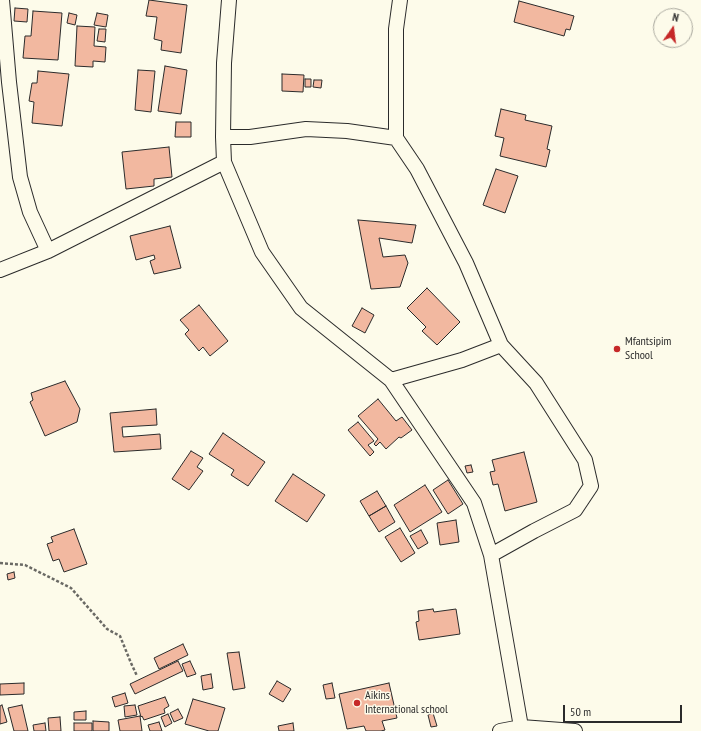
<!DOCTYPE html>
<style>
body{margin:0}
#map{position:relative;width:701px;height:731px;overflow:hidden;background:#fdfbea;font-family:"PT Sans Narrow",sans-serif}
canvas{display:block}
.north{position:absolute;left:653px;top:8px;width:40px;height:40px;box-sizing:border-box;background:#fdfbea;border:1px solid #a9a89e;border-radius:50%;rotate:14deg;font-size:11px;font-weight:700;line-height:16px;text-align:center;color:#2b2b2b}
.north::after{content:'';display:block;margin:auto;width:14px;height:18px;background:#c62828;clip-path:polygon(50% 0,100% 100%,50% 72%,0 100%)}
.scale{position:absolute;left:563px;top:705px;width:119px;height:18px;box-sizing:border-box;border:2px solid #2b2b2b;border-top:0;padding-left:5px;font-size:12px;line-height:14px;white-space:nowrap;color:#2b2b2b;-webkit-text-stroke:3px #fdfbea;paint-order:stroke}
</style>
<div id="map">
<canvas width="701" height="731"></canvas>
<div class="north">N</div>
<div class="scale">50 m</div>
</div>
<script>
const ctx = document.querySelector('canvas').getContext('2d');
ctx.lineJoin = 'round';
function fillPath(path, color) {
  ctx.fillStyle = color;
  ctx.fill(path, 'evenodd');
}
function shape(rows) {
  const path = new Path2D();
  for (const r of rows) {
    path.moveTo(r[0], r[1]);
    for (let i = 2; i < r.length; i += 2) path.lineTo(r[i], r[i + 1]);
  }
  return path;
}
function trace(path, color, width, dash) {
  ctx.strokeStyle = color;
  ctx.lineWidth = width;
  ctx.lineCap = dash ? 'butt' : 'round';
  ctx.setLineDash(dash || []);
  ctx.stroke(path);
}
function label(font, color, halo, rows, align = 'center') {
  ctx.font = font + ' "PT Sans Narrow",sans-serif';
  ctx.lineWidth = 3;
  ctx.setLineDash([]);
  ctx.textBaseline = 'middle';
  ctx.strokeStyle = halo;
  ctx.fillStyle = color;
  for (const [text, x, y, turn = 0] of rows) {
    ctx.save();
    ctx.translate(x, y);
    ctx.rotate((+turn || 0) * Math.PI / 180);
    ctx.textAlign = isNaN(turn) ? turn : align;
    if (halo) ctx.strokeText(text, 0, 0);
    ctx.fillText(text, 0, 0);
    ctx.restore();
  }
}
const building = shape([
 [149,0,187,5,181,53,161,50,162,41,154,39,157,17,146,16,149,0],
 [519,1,574,16,570,30,566,29,564,36,514,22,519,1],
 [15,8,28,9,27,22,14,21,15,8],
 [33,11,62,13,58,60,23,58,25,36,31,36,33,11],
 [69,13,77,15,75,25,67,23,69,13],
 [97,13,108,15,106,27,94,25,97,13],
 [77,26,95,27,94,46,106,47,105,62,93,61,93,67,75,66,77,26],
 [99,29,106,29,105,42,97,41,99,29],
 [165,66,187,70,181,114,158,111,165,66],
 [138,70,155,71,151,112,135,110,138,70],
 [38,71,69,74,62,126,32,123,34,102,29,101,32,83,37,83,38,71],
 [282,74,304,75,303,92,282,91,282,74],
 [305,79,311,79,311,87,305,87,305,79],
 [314,80,322,80,321,88,313,87,314,80],
 [501,109,526,115,525,120,552,126,547,149,550,150,546,167,500,156,504,138,495,136,501,109],
 [176,122,191,122,191,137,175,137,176,122],
 [169,147,172,177,154,179,154,186,126,189,122,152,169,147],
 [496,169,518,176,505,213,483,205,496,169],
 [358,220,416,225,412,243,379,238,383,257,405,255,408,263,400,287,371,289,358,220],
 [170,226,181,268,154,274,150,261,155,259,154,255,136,260,130,236,170,226],
 [427,288,460,322,437,345,422,331,426,327,407,308,427,288],
 [199,305,228,341,210,356,203,347,199,351,185,334,189,330,180,320,199,305],
 [362,308,374,315,365,333,352,326,362,308],
 [65,381,80,409,77,422,45,436,30,402,33,400,31,393,65,381],
 [378,399,396,421,402,417,412,430,401,438,399,437,386,449,380,442,376,446,374,444,378,439,358,416,378,399],
 [156,409,157,425,122,427,123,437,160,434,161,449,114,452,110,413,156,409],
 [358,422,374,441,368,445,374,452,370,456,348,430,358,422],
 [223,433,265,462,248,486,231,475,234,470,209,454,223,433],
 [191,451,203,458,197,467,203,471,189,490,172,479,191,451],
 [524,452,537,502,505,511,498,484,493,485,490,472,495,471,492,460,524,452],
 [471,465,473,472,467,473,465,466,471,465],
 [293,474,325,495,307,522,275,501,293,474],
 [448,480,463,504,448,514,433,490,448,480],
 [425,485,442,512,410,532,394,505,425,485],
 [377,491,386,506,369,516,360,501,377,491],
 [386,506,395,522,379,532,369,516,386,506],
 [456,520,459,542,440,545,437,523,456,520],
 [400,528,415,553,401,562,385,537,400,528],
 [74,529,87,564,64,572,59,559,53,561,47,544,53,542,51,537,74,529],
 [421,530,428,543,418,549,410,536,421,530],
 [14,572,15,578,8,580,7,574,14,572],
 [433,609,434,612,456,609,460,634,419,640,416,622,419,621,418,611,433,609],
 [183,644,188,655,159,669,154,658,183,644],
 [239,652,245,688,233,690,227,653,239,652],
 [178,661,183,671,135,694,130,684,178,661],
 [190,661,196,674,187,677,182,664,190,661],
 [211,674,213,688,203,690,201,676,211,674],
 [277,681,291,689,283,702,269,694,277,681],
 [24,683,24,694,0,695,0,684,24,683],
 [332,683,335,698,326,699,323,685,332,683],
 [389,683,397,718,382,721,385,730,381,731,366,731,364,726,347,729,339,694,389,683],
 [125,693,128,703,115,707,112,697,125,693],
 [165,697,169,706,164,709,165,713,144,720,142,716,141,717,138,706,165,697],
 [193,699,225,708,218,731,209,731,185,724,193,699],
 [2,705,7,722,0,724,0,706,2,705],
 [22,705,28,731,14,731,8,708,22,705],
 [135,705,137,715,125,717,124,706,135,705],
 [178,709,183,718,174,722,170,713,178,709],
 [86,711,86,720,74,720,74,712,86,711],
 [433,713,437,726,431,727,428,715,433,713],
 [168,714,172,723,165,727,161,717,168,714],
 [140,716,142,731,120,731,118,720,140,716],
 [60,717,61,731,49,731,48,718,60,717],
 [93,721,109,722,109,731,93,731,93,721],
 [159,722,162,731,150,731,148,725,159,722],
 [45,723,46,731,34,731,33,725,45,723],
 [74,723,92,723,92,731,74,731,74,723],
 [293,723,294,731,279,731,278,726,293,723]
]);
fillPath(building, '#f2b8a0');
trace(building, '#2b2b2b', 1);
const street = shape([
 [2,0,9,82,20,177,30,212,48,251],
 [229,0,224,63,223,137,224,162,262,252,301,308,391,380,474,503,491,555,521,727],
 [223,137,250,137,306,129,347,131,396,138,417,169,466,263,501,345],
 [396,138,396,29,400,0],
 [0,270,48,251,224,162],
 [391,380,462,360,501,345,536,383,585,460,591,486,575,510,534,531,491,555],
 [500,731,521,727,575,731]
]);
trace(street, '#2b2b2b', 16);
trace(shape([
 [0,563,25,565,71,588,107,629,120,636,131,663,137,676]
]), '#6a6964', 2.5, [3, 2]);
trace(street, '#fdfbea', 14);
for (const [x, y, r, color] of [
 [617,349,4,"#c62828"],
 [357,703,4,"#c62828"]
]) {
  const dot = new Path2D();
  dot.arc(x, y, r, 0, 2 * Math.PI);
  ctx.fillStyle = color;
  ctx.fill(dot);
  trace(dot, '#fdfbea', 1.5);
}
label('12px', '#2b2b2b', '#fdfbea', [
 ["Mfantsipim",625,342],
 ["School",625,356],
 ["Aikins",365,696],
 ["International school",365,710]
], 'left');
</script>
